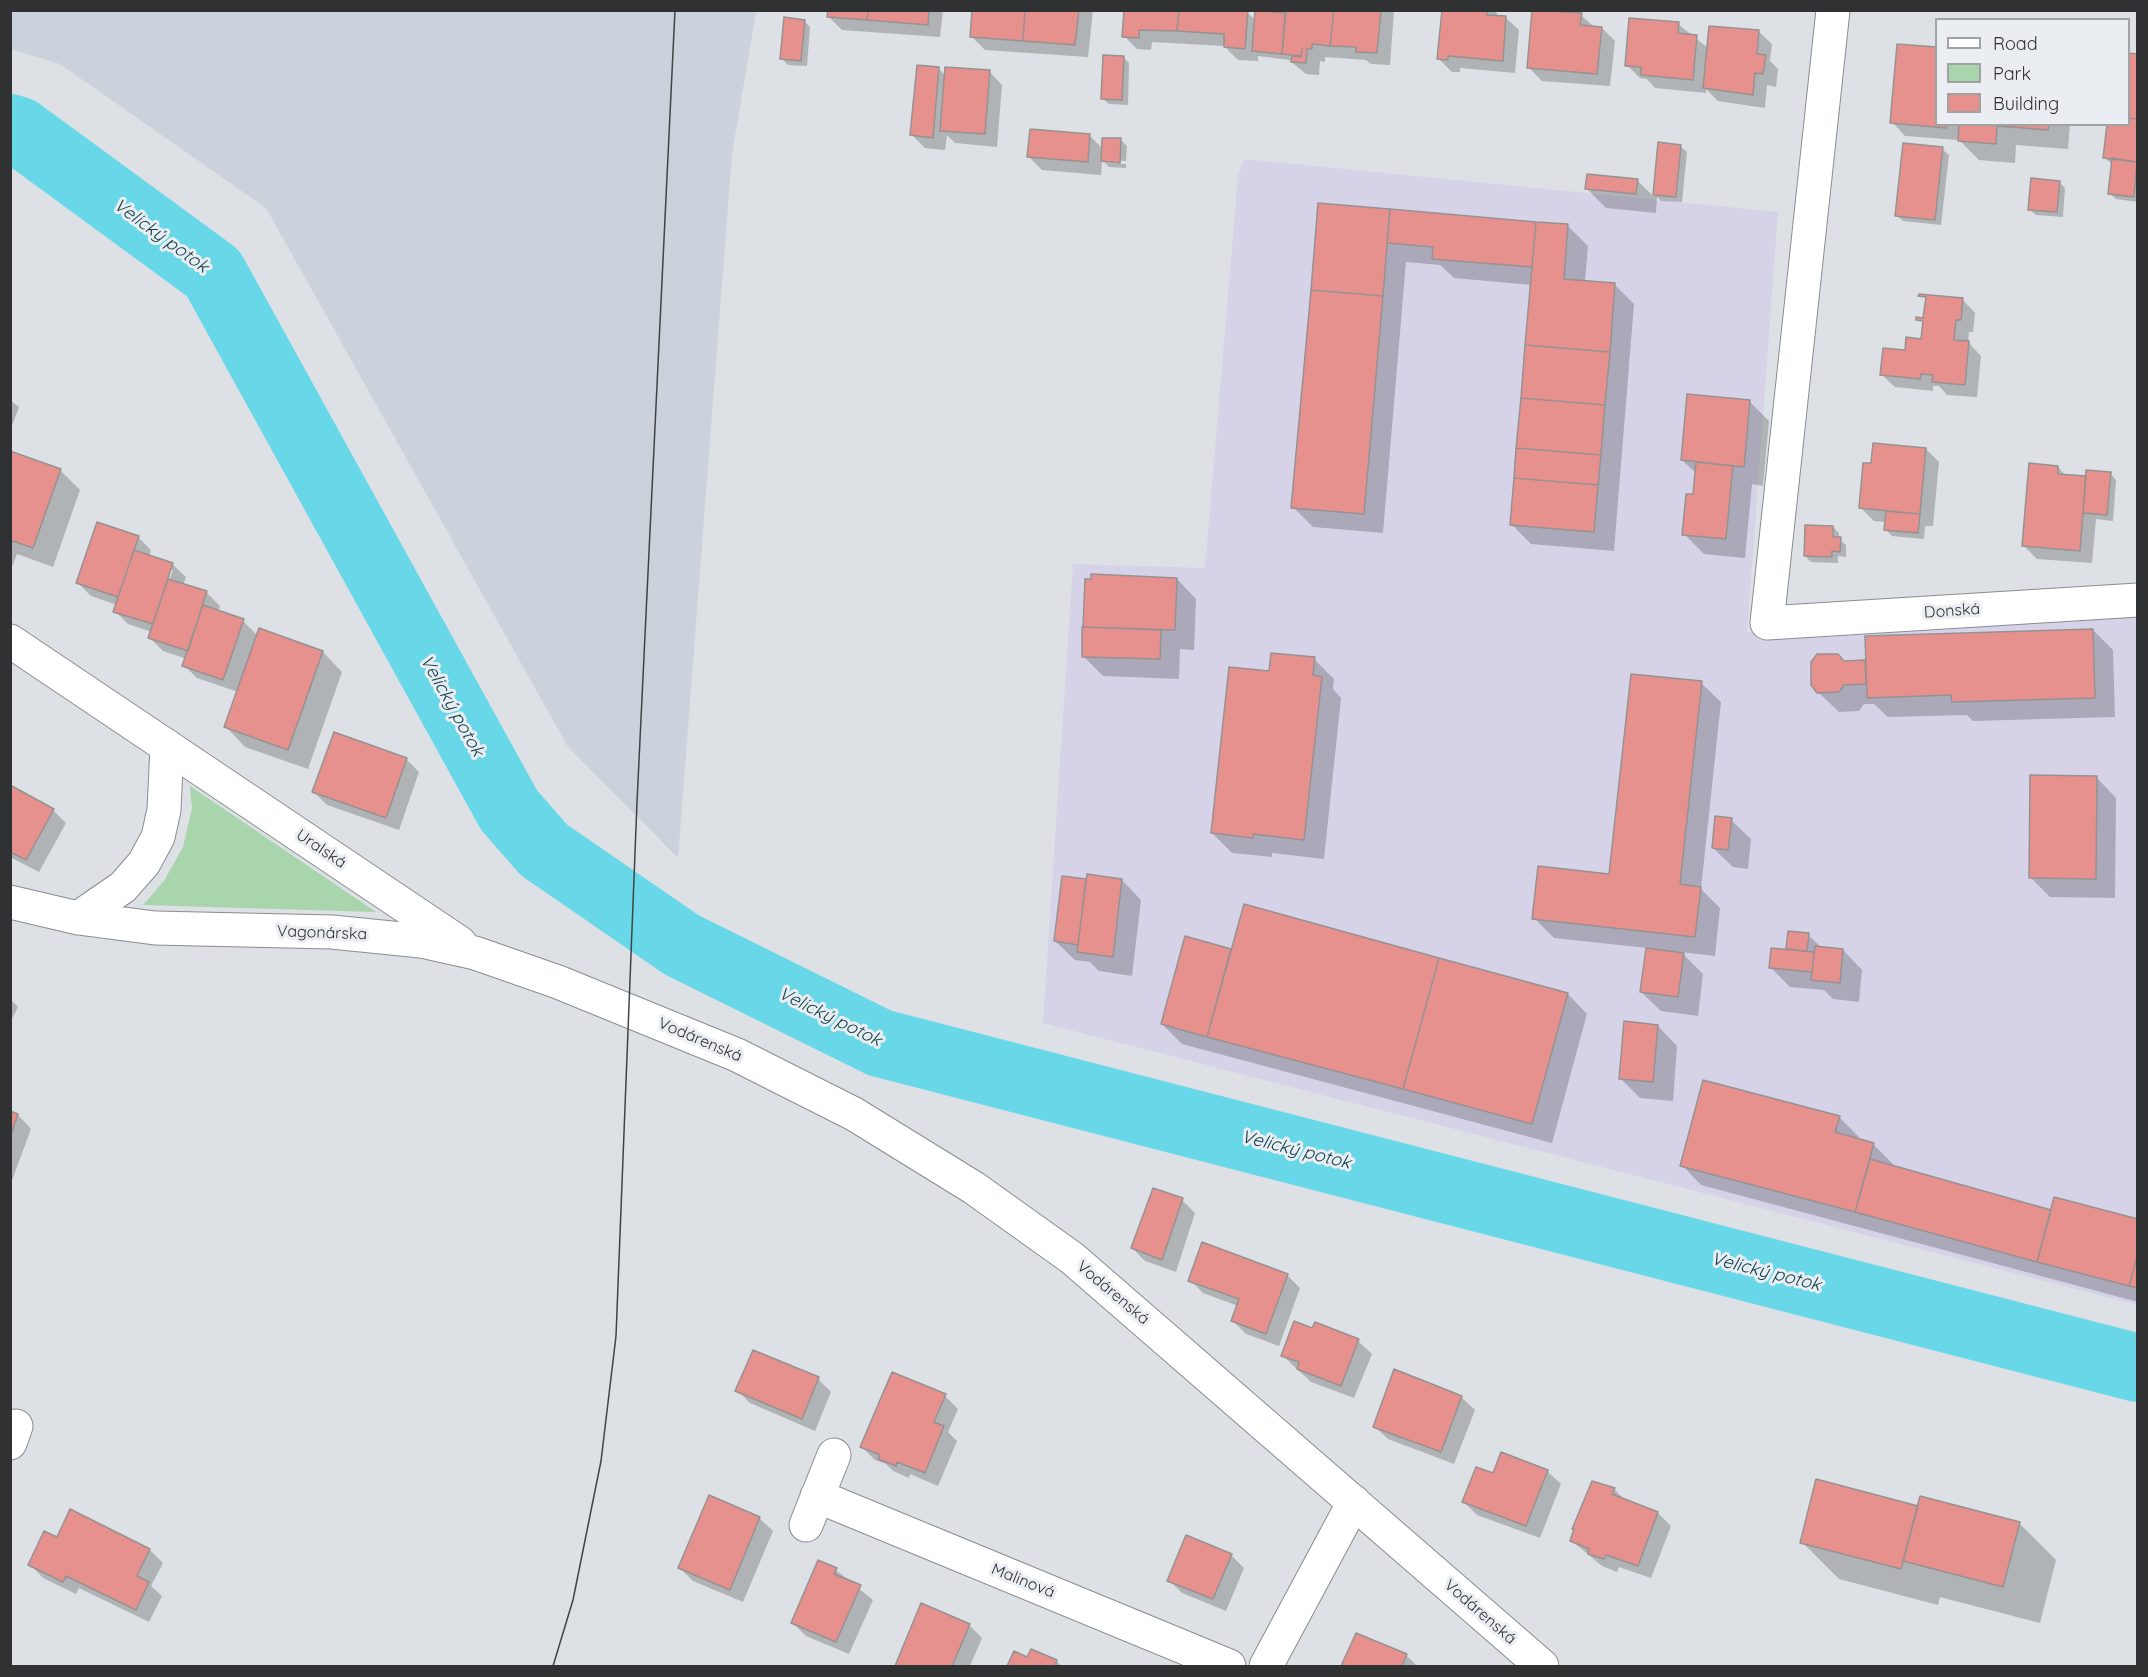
<!DOCTYPE html>
<meta charset="utf-8">
<style>
body{margin:0}
#map{position:relative;width:2148px;height:1677px;overflow:hidden;background:#dde0e4;font-family:Quicksand,sans-serif}
canvas{display:block}
.frame{position:absolute;inset:0;border:12px solid #303133;pointer-events:none}
.legend{position:absolute;left:1935px;top:18px;width:195px;height:108px;box-sizing:border-box;background:#eaedf2;border:2px solid #a0a2a6;margin:0;padding:8px 10px;list-style:none;font-size:18px;color:#303133}
.legend li{display:flex;align-items:center;gap:12px;height:30px}
.legend b{width:30px;border:2px solid #a0a2a6}
</style>
<div id="map">
<canvas width="2148" height="1677"></canvas>
<div class="frame"></div>
<ul class="legend">
<li><b style="height:8px;background:#fff"></b>Road</li>
<li><b style="height:16px;background:#a8d5ab"></b>Park</li>
<li><b style="height:16px;background:#e6918d"></b>Building</li>
</ul>
</div>
<script>
const ctx = document.querySelector('canvas').getContext('2d');
ctx.lineJoin = 'round';
function fillPath(path, color) {
  ctx.fillStyle = color;
  ctx.fill(path, 'evenodd');
}
function shape(rows) {
  const path = new Path2D();
  for (const r of rows) {
    path.moveTo(r[0], r[1]);
    for (let i = 2; i < r.length; i += 2) path.lineTo(r[i], r[i + 1]);
  }
  return path;
}
function trace(path, color, width, dash) {
  ctx.strokeStyle = color;
  ctx.lineWidth = width;
  ctx.lineCap = dash ? 'butt' : 'round';
  ctx.setLineDash(dash || []);
  ctx.stroke(path);
}
function label(font, color, halo, rows, align = 'center') {
  ctx.font = font + ' Quicksand,sans-serif';
  ctx.lineWidth = 6;
  ctx.setLineDash([]);
  ctx.textBaseline = 'middle';
  ctx.strokeStyle = halo;
  ctx.fillStyle = color;
  for (const [text, x, y, turn = 0] of rows) {
    ctx.save();
    ctx.translate(x, y);
    ctx.rotate((+turn || 0) * Math.PI / 180);
    ctx.textAlign = isNaN(turn) ? turn : align;
    if (halo) ctx.strokeText(text, 0, 0);
    ctx.fillText(text, 0, 0);
    ctx.restore();
  }
}
fillPath(shape([
 [10,11,756,11,732,154,678,858,568,747,266,208,60,64,11,49]
]), '#cbd2dc');
fillPath(shape([
 [1244,159,1778,212,1747,632,2137,612,2137,1305,1043,1023,1073,564,1205,568,1238,176]
]), '#d6d3e9');
fillPath(shape([
 [190,786,376,912,143,905,164,881,183,847,192,808]
]), '#a8d5ab');
fillPath(shape([
 [823,10,943,10,940,37,842,30,829,17,829,12],
 [973,10,1093,10,1088,57,985,50,972,37],
 [1126,10,1247,12,1256,21,1257,12,1287,15,1287,10,1394,10,1390,65,1371,64,1366,60,1325,57,1325,62,1320,61,1319,75,1306,74,1289,60,1258,56,1258,61,1238,60,1224,46,1152,42,1151,50,1137,49,1124,36],
 [1443,10,1494,10,1500,17,1505,17,1519,30,1515,73,1460,68,1460,72,1452,72,1439,59],
 [1581,15,1594,27,1602,28,1615,41,1610,86,1542,81,1529,68],
 [804,21,810,27,807,66,788,65,782,59],
 [1678,24,1708,48,1758,31,1772,44,1770,61,1778,69,1776,87,1767,85,1765,108,1718,101,1706,89,1706,93,1655,88,1647,79,1640,78,1627,65],
 [1898,45,1936,48,1936,124,2070,124,2068,149,2016,145,2015,163,1979,160,1959,140,1905,136,1892,122],
 [2138,55,2138,202,2116,199,2109,193,2112,164,2105,158,2108,127,2104,124,2128,124],
 [1123,57,1129,63,1128,105,1109,104,1102,98],
 [939,69,946,76,989,71,1002,85,997,147,955,143,947,135,945,150,925,148,912,135],
 [1089,135,1103,149,1121,140,1127,146,1126,161,1107,160,1107,163,1126,164,1126,168,1109,167,1102,160,1101,175,1042,170,1029,157],
 [1659,143,1680,146,1687,152,1682,202,1661,201,1657,197,1656,213,1606,208,1587,189,1637,180,1654,197],
 [1942,149,1949,155,1941,225,1903,221,1896,215],
 [2059,182,2065,188,2063,217,2036,215,2029,209],
 [1320,205,1568,226,1588,246,1585,282,1615,285,1634,304,1614,551,1531,544,1512,525,1532,285,1454,278,1440,265,1406,262,1383,533,1313,527,1293,507],
 [1962,299,1975,313,1973,332,1969,332,1968,342,1981,356,1977,397,1947,395,1939,386,1933,386,1933,391,1895,387,1881,374,1922,340],
 [10,400,19,407,10,431],
 [1749,401,1769,421,1763,486,1752,484,1745,558,1704,554,1684,534,1695,496,1697,474,1682,460],
 [1926,449,1939,462,1933,526,1925,526,1924,539,1892,536,1885,529,1886,522,1874,521,1861,508,1872,465],
 [10,453,60,470,80,490,53,567,17,554,10,572],
 [2058,467,2066,476,2087,477,2110,473,2116,480,2113,521,2096,519,2092,563,2037,559,2024,546],
 [1833,527,1839,533,1839,539,1846,545,1846,557,1838,556,1838,563,1811,562,1805,556],
 [138,537,151,550,149,556,172,564,186,577,183,585,207,593,220,606,218,612,243,621,258,636,323,652,342,672,308,769,245,747,226,727,238,692,197,678,184,665,187,659,163,651,150,638,152,632,128,624,115,611,117,605,91,596,78,583],
 [169,570,173,570,167,586,165,585],
 [1177,579,1196,599,1194,650,1180,649,1179,679,1103,676,1083,656,1087,580],
 [2093,630,2113,650,2115,717,1973,721,1967,715,1888,717,1874,704,1864,704,1859,711,1839,712,1818,692,1845,663],
 [1314,659,1334,679,1333,689,1341,698,1324,859,1272,853,1272,857,1232,853,1212,833,1270,673],
 [1701,683,1721,702,1701,889,1720,908,1715,956,1681,952,1703,974,1698,1016,1661,1011,1641,992,1647,948,1554,938,1534,918,1611,876],
 [406,759,419,772,399,830,327,805,314,792],
 [2097,778,2116,798,2115,898,2050,897,2030,877],
 [10,787,53,810,66,823,39,872,10,857],
 [1731,820,1751,839,1748,869,1733,867,1713,848],
 [1063,878,1122,880,1141,900,1132,976,1099,971,1090,962,1075,960,1055,941],
 [1790,932,1808,935,1822,948,1843,950,1862,970,1859,1002,1833,999,1824,990,1790,987,1770,967,1788,951],
 [1186,938,1232,951,1568,994,1587,1014,1552,1143,1182,1044,1162,1024],
 [10,999,18,1007,10,1023],
 [1658,1026,1677,1046,1673,1101,1640,1098,1620,1078],
 [10,1113,18,1115,31,1129,11,1183],
 [1839,1117,1859,1137,1858,1140,1873,1144,1893,1164,1892,1167,2052,1212,2138,1221,2138,1302,1701,1185,1682,1165],
 [1182,1200,1195,1213,1176,1272,1145,1261,1132,1248],
 [1287,1275,1300,1288,1279,1346,1246,1334,1233,1321,1238,1306,1203,1293,1190,1280],
 [1316,1324,1358,1341,1372,1354,1354,1398,1311,1382,1283,1356,1313,1330],
 [818,1379,831,1392,815,1431,750,1403,737,1390],
 [945,1396,958,1409,948,1432,957,1441,938,1486,910,1474,909,1478,893,1471,886,1464,875,1460,862,1447],
 [1461,1397,1475,1410,1454,1464,1388,1439,1374,1426],
 [1547,1471,1561,1484,1540,1538,1477,1515,1464,1502,1494,1475],
 [1593,1483,1614,1489,1626,1501,1658,1513,1671,1526,1651,1578,1619,1567,1617,1572,1602,1566,1572,1541],
 [1919,1508,2019,1523,2056,1560,2040,1623,1940,1597,1938,1605,1839,1579,1802,1542],
 [759,1518,773,1531,743,1602,693,1581,680,1568],
 [57,1539,150,1550,163,1563,151,1586,162,1596,149,1622,79,1588,76,1594,43,1578,30,1564],
 [1231,1555,1244,1568,1226,1611,1182,1593,1169,1580],
 [836,1570,873,1600,849,1654,806,1636,793,1623],
 [922,1605,969,1625,982,1638,970,1666,897,1666],
 [1357,1635,1406,1655,1417,1666,1342,1666],
 [1015,1653,1028,1659,1056,1661,1062,1666,1009,1666]
]), '#0003');
trace(shape([
 [10,128,19,131,213,273,509,810,544,850,682,945,880,1043,2138,1368]
]), '#68d8e9', 68);
const building = shape([
 [828,10,868,10,867,20,827,17,828,10],
 [868,10,929,10,928,25,867,20,868,10],
 [972,10,1025,10,1023,41,970,37,972,10],
 [1025,10,1079,10,1075,45,1023,41,1025,10],
 [1124,10,1179,10,1177,31,1139,30,1139,38,1122,37,1124,10],
 [1179,10,1248,10,1245,49,1224,47,1224,34,1177,31,1179,10],
 [1255,10,1285,13,1282,54,1252,51,1255,10],
 [1286,10,1334,10,1330,46,1312,44,1312,49,1307,49,1306,63,1291,62,1292,56,1301,57,1302,48,1301,56,1282,54,1286,10],
 [1334,10,1381,10,1377,53,1356,52,1356,47,1330,46,1334,10],
 [1442,10,1488,10,1487,15,1506,16,1503,61,1448,56,1448,60,1437,59,1442,10],
 [1532,10,1582,13,1580,25,1602,27,1597,74,1527,68,1532,10],
 [784,17,805,20,801,61,780,59,784,17],
 [1629,18,1679,22,1678,33,1697,35,1693,80,1641,75,1641,67,1625,66,1629,18],
 [1709,26,1759,30,1757,54,1766,55,1763,74,1755,73,1753,95,1703,88,1709,26],
 [1897,44,1936,47,1936,124,1947,124,1946,128,1890,123,1897,44],
 [2128,53,2138,54,2138,119,2128,118,2128,53],
 [1103,55,1124,56,1122,100,1101,99,1103,55],
 [917,65,939,67,933,138,910,135,917,65],
 [945,67,990,70,985,134,940,131,945,67],
 [2128,118,2138,119,2137,162,2103,158,2107,124,2128,124,2128,118],
 [1959,124,2049,124,2048,130,1997,126,1996,144,1958,141,1959,124],
 [1030,129,1090,134,1088,162,1027,157,1030,129],
 [1102,138,1121,138,1120,163,1101,161,1102,138],
 [1658,142,1681,145,1676,197,1653,195,1658,142],
 [1903,143,1943,147,1935,220,1895,216,1903,143],
 [2112,158,2137,162,2134,197,2108,194,2112,158],
 [1587,174,1638,179,1636,194,1585,189,1587,174],
 [2031,178,2060,181,2057,212,2028,210,2031,178],
 [1318,203,1390,209,1383,296,1311,290,1318,203],
 [1390,209,1536,222,1532,267,1432,259,1433,247,1387,243,1390,209],
 [1536,222,1568,224,1564,279,1615,283,1610,352,1525,345,1536,222],
 [1311,290,1383,296,1364,514,1291,508,1311,290],
 [1919,294,1963,298,1961,320,1956,320,1954,340,1969,341,1965,385,1932,382,1933,375,1921,374,1920,379,1880,375,1883,348,1905,350,1906,337,1921,339,1923,321,1916,320,1916,317,1923,318,1926,297,1918,296,1919,294],
 [1525,345,1610,352,1605,405,1521,398,1525,345],
 [1687,394,1750,400,1744,467,1681,460,1687,394],
 [1521,398,1605,405,1601,455,1516,448,1521,398],
 [1873,443,1926,448,1920,514,1859,508,1863,463,1871,463,1873,443],
 [1516,448,1601,455,1598,485,1514,478,1516,448],
 [10,451,61,469,33,548,10,540,10,451],
 [1696,462,1733,466,1726,539,1682,535,1686,494,1693,494,1696,462],
 [2029,463,2058,466,2058,474,2086,476,2080,551,2022,546,2029,463],
 [2086,470,2111,472,2107,515,2083,513,2086,470],
 [1514,478,1598,485,1594,532,1510,525,1514,478],
 [1886,511,1920,514,1918,533,1884,530,1886,511],
 [97,522,139,536,118,597,76,583,97,522],
 [1805,525,1833,526,1833,537,1841,537,1840,552,1832,551,1832,557,1804,556,1805,525],
 [134,550,173,563,153,624,113,612,134,550],
 [1091,574,1177,578,1175,630,1083,627,1085,579,1091,579,1091,574],
 [168,579,207,591,188,651,148,638,168,579],
 [203,605,244,619,223,680,182,666,203,605],
 [1082,627,1161,630,1160,659,1082,657,1082,627],
 [259,628,323,651,288,750,224,727,259,628],
 [2093,629,2095,698,1952,702,1951,695,1867,698,1865,636,2093,629],
 [1271,653,1315,657,1313,675,1322,677,1304,840,1253,834,1253,838,1211,833,1229,667,1269,671,1271,653],
 [1817,654,1838,654,1844,661,1865,660,1866,684,1844,685,1839,692,1817,693,1811,685,1811,662,1817,654],
 [1631,674,1702,681,1680,884,1701,887,1695,937,1532,919,1538,866,1609,874,1631,674],
 [334,732,407,758,386,818,312,792,334,732],
 [2030,775,2097,776,2096,879,2029,878,2030,775],
 [10,785,54,809,26,860,10,852,10,785],
 [1715,816,1732,818,1728,850,1712,848,1715,816],
 [1087,874,1122,879,1113,957,1077,952,1087,874],
 [1062,876,1086,879,1078,945,1054,941,1062,876],
 [1244,904,1439,958,1403,1089,1207,1037,1244,904],
 [1788,931,1809,933,1807,951,1786,949,1788,931],
 [1185,936,1231,949,1207,1037,1161,1024,1185,936],
 [1815,946,1843,949,1840,983,1811,980,1815,946],
 [1646,948,1684,953,1678,997,1640,992,1646,948],
 [1771,948,1814,952,1812,972,1769,968,1771,948],
 [1439,958,1568,993,1532,1124,1403,1089,1439,958],
 [1624,1021,1658,1025,1653,1082,1619,1079,1624,1021],
 [1703,1080,1840,1116,1835,1132,1874,1143,1855,1212,1680,1166,1703,1080],
 [10,1111,18,1114,10,1137,10,1111],
 [1870,1159,2051,1210,2037,1262,1855,1212,1870,1159],
 [1153,1188,1183,1198,1162,1260,1131,1248,1153,1188],
 [2054,1197,2138,1219,2138,1253,2129,1286,2037,1262,2054,1197],
 [1202,1242,1288,1274,1266,1334,1231,1321,1239,1299,1188,1281,1202,1242],
 [2138,1253,2138,1288,2129,1286,2138,1253],
 [1294,1321,1312,1328,1315,1322,1359,1339,1341,1386,1297,1369,1299,1362,1281,1356,1294,1321],
 [753,1350,819,1377,802,1419,735,1391,753,1350],
 [1394,1369,1462,1396,1441,1452,1373,1427,1394,1369],
 [892,1372,946,1394,934,1422,944,1426,925,1473,897,1462,896,1466,878,1459,880,1455,860,1447,892,1372],
 [1501,1452,1548,1470,1526,1526,1462,1502,1476,1467,1493,1473,1501,1452],
 [1816,1479,1918,1506,1901,1569,1800,1543,1816,1479],
 [1592,1481,1615,1488,1612,1494,1658,1512,1638,1566,1606,1555,1604,1559,1588,1554,1589,1549,1570,1541,1574,1529,1572,1529,1592,1481],
 [709,1495,760,1517,730,1590,678,1568,709,1495],
 [1920,1496,2020,1522,2003,1587,1903,1561,1920,1496],
 [70,1509,150,1549,137,1576,149,1582,136,1610,66,1576,63,1582,28,1565,44,1531,57,1537,70,1509],
 [1186,1535,1232,1554,1213,1599,1167,1581,1186,1535],
 [818,1560,837,1568,834,1574,861,1585,836,1642,791,1623,818,1560],
 [921,1603,970,1624,952,1666,895,1666,921,1603],
 [1356,1633,1407,1654,1402,1666,1341,1666,1356,1633],
 [1031,1649,1057,1660,1055,1666,1007,1666,1014,1651,1027,1657,1031,1649]
]);
fillPath(building, '#e6918d');
trace(building, '#979191', 1.5);
const minor = shape([
 [1833,10,1767,623,2138,600],
 [10,641,460,943],
 [10,902,78,918,155,928,332,932,421,941,475,953,558,982,737,1055,854,1114,974,1188,1072,1258,1542,1666],
 [78,918,123,887,144,863,158,837,164,810,167,746],
 [10,1443,16,1426],
 [817,1496,1229,1666],
 [806,1525,834,1455],
 [1266,1666,1354,1502]
]);
trace(minor, '#898d90', 35);
trace(minor, '#fff', 33);
trace(shape([
 [553,1666,573,1600,601,1461,616,1336,637,802,675,10]
]), '#414345', 1.5);
label('16px', '#303133', '#eaedf2', [
 ["Donská",1952,611,-4],
 ["Uralská",321,849,34],
 ["Vagonárska",322,933,2],
 ["Vodárenská",700,1040,23],
 ["Vodárenská",1113,1293,40],
 ["Malinová",1023,1581,22],
 ["Vodárenská",1480,1612,41]
]);
label('italic 18px', '#10444b', '#eaedf2', [
 ["Velický potok",161,236,36],
 ["Velický potok",452,706,61],
 ["Velický potok",830,1017,26],
 ["Velický potok",1296,1150,14],
 ["Velický potok",1766,1272,14]
]);
</script>
